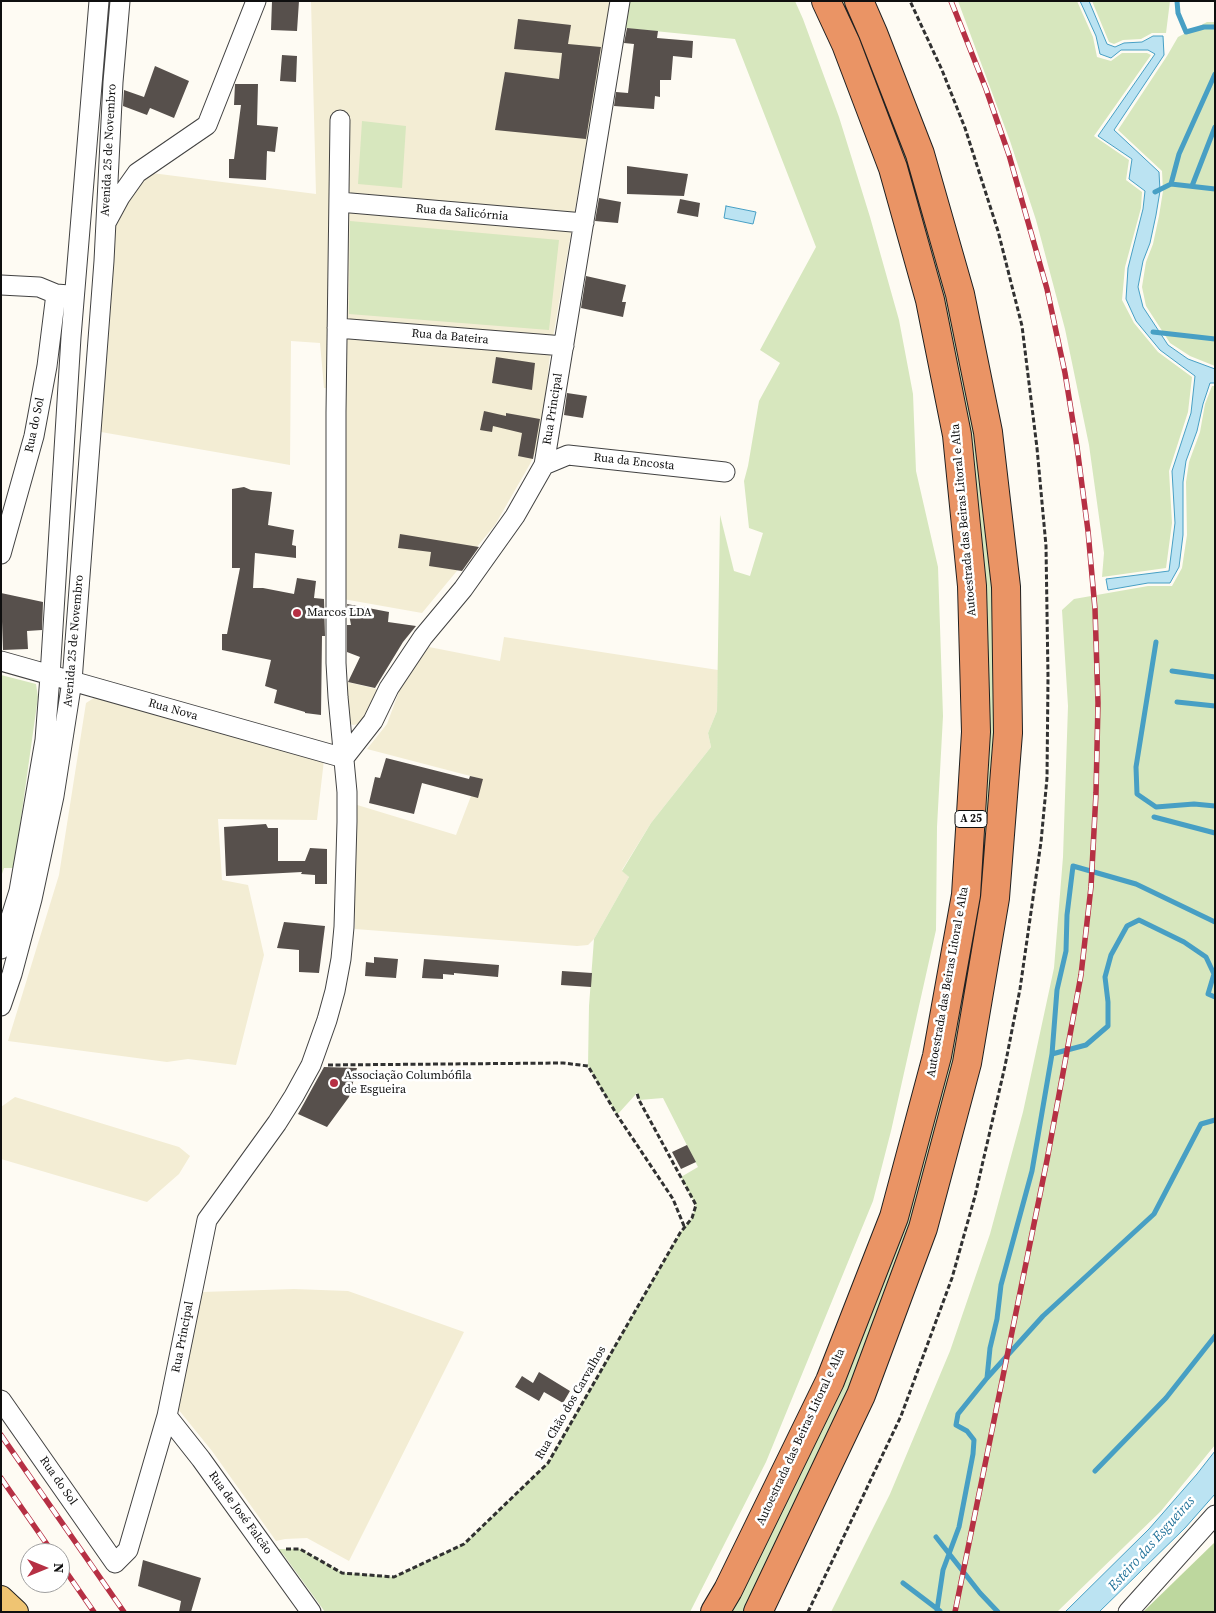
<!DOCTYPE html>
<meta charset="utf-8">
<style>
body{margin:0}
#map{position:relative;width:1216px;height:1613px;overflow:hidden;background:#fefbf3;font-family:"Source Serif 4",serif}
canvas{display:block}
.frame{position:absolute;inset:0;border:2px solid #0f0f0f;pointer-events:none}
.north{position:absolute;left:20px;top:1543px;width:50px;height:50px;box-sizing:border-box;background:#fff;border:1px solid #9f9f9f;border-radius:50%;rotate:90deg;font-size:14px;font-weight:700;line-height:20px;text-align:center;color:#0f0f0f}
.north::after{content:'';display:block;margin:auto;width:18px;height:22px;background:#b63044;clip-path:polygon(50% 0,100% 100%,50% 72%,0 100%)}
</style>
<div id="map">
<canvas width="1216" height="1613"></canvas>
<div class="frame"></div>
<div class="north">N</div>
</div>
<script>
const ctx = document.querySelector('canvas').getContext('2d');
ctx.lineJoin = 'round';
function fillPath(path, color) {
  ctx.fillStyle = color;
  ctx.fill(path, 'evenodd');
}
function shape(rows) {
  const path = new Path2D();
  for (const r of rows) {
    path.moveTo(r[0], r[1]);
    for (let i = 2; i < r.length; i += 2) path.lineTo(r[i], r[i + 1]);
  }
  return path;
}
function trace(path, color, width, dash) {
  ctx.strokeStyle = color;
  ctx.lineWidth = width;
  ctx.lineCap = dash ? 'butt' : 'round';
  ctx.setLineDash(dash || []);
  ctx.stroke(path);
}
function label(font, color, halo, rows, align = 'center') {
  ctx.font = font + ' "Source Serif 4",serif';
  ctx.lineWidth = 5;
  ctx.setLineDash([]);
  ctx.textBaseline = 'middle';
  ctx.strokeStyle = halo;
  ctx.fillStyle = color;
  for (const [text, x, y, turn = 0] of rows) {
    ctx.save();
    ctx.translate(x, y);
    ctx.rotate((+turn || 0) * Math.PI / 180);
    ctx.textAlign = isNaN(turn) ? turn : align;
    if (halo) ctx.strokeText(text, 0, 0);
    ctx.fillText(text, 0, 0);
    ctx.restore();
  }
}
fillPath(shape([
 [311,1,611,1,550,355,541,439,530,464,495,525,422,613,343,599,345,390,324,388,320,343,291,341,290,465,101,432,116,214,144,172,316,194],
 [504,637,718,670,717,711,708,733,711,747,651,823,622,870,629,877,594,939,588,945,577,946,355,929,354,804,456,835,478,778,367,749,387,724,404,678,429,647,500,661],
 [347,682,377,689,364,722,359,724,353,725,346,722],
 [97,696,324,760,317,820,218,819,222,880,248,885,264,955,236,1065,188,1059,167,1062,8,1041,59,875,86,703],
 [15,1097,179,1147,190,1156,179,1174,147,1202,1,1159,1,1107],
 [294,1289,348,1291,464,1332,349,1561,307,1538,285,1539,276,1541,212,1451,178,1409,202,1292]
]), '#f3edd4');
fillPath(shape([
 [627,1,795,1,803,19,839,117,870,217,899,320,913,394,916,471,938,567,943,716,937,827,936,930,891,1131,873,1201,766,1462,690,1612,325,1612,283,1554,276,1549,300,1549,343,1573,394,1577,464,1544,548,1463,680,1233,692,1218,696,1205,681,1177,698,1167,663,1098,639,1100,637,1093,617,1115,588,1066,589,1006,594,939,629,877,622,871,651,823,711,747,708,733,717,711,720,515,734,571,750,576,763,533,749,528,744,481,748,466,759,401,780,363,760,350,816,247,735,39,624,28],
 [837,1,848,1,880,76,936,242,977,438,992,573,997,706,992,812,969,1002,923,1189,876,1324,839,1413,783,1535,744,1612,727,1612,948,1052,976,501],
 [958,1,1077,1,1093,37,1097,57,1111,61,1122,53,1147,53,1151,55,1094,136,1129,160,1126,180,1142,192,1141,208,1125,267,1122,300,1134,323,1158,352,1192,377,1188,412,1169,471,1172,523,1166,568,1102,577,1104,553,1089,445,1065,329,1036,220,1010,141],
 [1092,1,1170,1,1166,33,1152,33,1141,39,1123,40,1114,44,1109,42],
 [1207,22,1215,22,1215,366,1190,356,1170,343,1146,306,1142,287,1146,262,1153,244,1159,216,1163,191,1162,171,1118,130,1167,56,1178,37],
 [362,121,406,126,402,188,358,184],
 [350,221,559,240,549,330,349,314],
 [1212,386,1215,386,1215,1445,1161,1511,1057,1612,831,1612,890,1494,950,1351,990,1234,1023,1112,1054,968,1063,857,1068,706,1062,610,1074,599,1148,586,1172,586,1182,568,1187,535,1186,482,1189,462,1200,432,1205,404],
 [1,675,36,684,38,697,14,868,4,868,1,877]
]), '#d7e7be');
fillPath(shape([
 [1215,1542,1215,1612,1143,1612]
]), '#bdd79e');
const water = shape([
 [1080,1,1089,1,1107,44,1115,47,1124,43,1142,42,1153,36,1163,36,1164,55,1114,130,1159,172,1160,191,1156,215,1150,243,1143,261,1138,287,1143,307,1168,345,1188,359,1215,369,1215,383,1210,383,1203,404,1197,431,1186,461,1183,482,1183,535,1179,567,1170,583,1148,583,1108,590,1106,579,1169,571,1175,523,1172,471,1191,413,1195,376,1160,350,1136,321,1126,299,1128,268,1143,209,1145,191,1129,179,1132,159,1098,136,1155,54,1148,50,1121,50,1111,58,1100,54,1096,36,1080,1],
 [726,206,756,212,753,224,724,218,726,206],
 [1215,1451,1215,1494,1185,1528,1099,1612,1065,1612,1149,1529,1197,1474,1215,1451]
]);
fillPath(water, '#bbe3f2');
trace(water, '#479fc4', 1);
trace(shape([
 [1177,1,1178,13,1186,32,1204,27,1215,27],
 [1171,184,1179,154,1215,74],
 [1192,186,1215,127],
 [1155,192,1171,184,1215,189],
 [1153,332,1215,339],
 [1156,642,1136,767,1137,794,1156,807,1194,804,1215,806],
 [1172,671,1215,677],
 [1177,702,1215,706],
 [1154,817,1215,833],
 [1052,1054,1057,990,1066,951,1067,915,1073,866,1136,884,1215,922],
 [987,1378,990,1348,997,1319,1001,1285,1032,1171,1052,1054,1086,1045,1108,1026,1108,1002,1105,977,1111,955,1127,926,1139,920,1184,942,1206,957,1214,974,1208,994,1215,997],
 [1095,1471,1166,1398,1215,1336],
 [936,1537,980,1593,998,1612],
 [903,1583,940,1611],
 [937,1610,943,1570,959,1527,973,1454,974,1440,967,1431,956,1425,958,1414,987,1378,1043,1316,1154,1214,1201,1124,1215,1120]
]), '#479fc4', 5);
fillPath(shape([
 [272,1,299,1,297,31,271,30],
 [518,19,571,25,568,44,601,47,586,139,495,130,505,72,559,79,562,53,514,49],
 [627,28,658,31,657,38,693,41,692,58,673,56,671,80,660,80,660,97,655,96,654,109,614,106,616,92,628,93,634,44,624,43],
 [282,55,297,56,296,82,280,81],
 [155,66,189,81,174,118,150,108,147,115,123,106,124,90,144,97],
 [235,84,258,84,257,125,278,127,275,152,267,151,266,180,229,178,229,159,234,159,241,105,234,105],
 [627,166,688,174,684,196,627,194],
 [599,198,621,202,618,223,595,221],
 [680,199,700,203,698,217,677,213],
 [586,276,626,285,622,302,626,302,623,317,581,308],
 [496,357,535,363,532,390,492,383],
 [567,393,587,396,583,418,564,415],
 [484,411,506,416,506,413,540,419,533,459,518,456,522,433,493,426,492,432,480,430],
 [244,487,251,490,272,492,268,525,294,530,292,545,296,546,296,558,255,553,253,588,263,588,294,594,297,578,316,581,314,598,324,599,325,636,322,636,321,715,305,713,305,712,274,703,277,690,265,686,271,660,222,650,222,634,227,634,240,568,232,568,232,489],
 [400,534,479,547,462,571,429,566,431,552,398,548],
 [1,593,43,602,42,630,27,631,28,649,3,650],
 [347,604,389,612,388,622,416,626,403,642,375,688,348,682,360,657,347,652,347,625,351,625],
 [386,758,469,779,470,776,483,779,478,798,422,783,414,814,369,803,375,777,380,778],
 [266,824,268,828,278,828,278,861,305,861,310,848,327,849,327,884,315,884,315,875,301,874,302,872,226,876,224,827],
 [284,922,325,926,319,973,299,972,299,950,277,948],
 [374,957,398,959,396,978,365,976,366,962,374,963],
 [424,959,499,965,498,977,454,973,454,975,443,974,443,979,422,978],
 [562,971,592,973,591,987,561,985],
 [324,1067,357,1068,349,1097,327,1127,298,1114],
 [687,1145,696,1162,681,1169,672,1152],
 [539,1372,570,1391,563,1403,544,1392,539,1401,515,1387,522,1376,533,1383],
 [143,1560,201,1578,191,1612,179,1612,181,1601,138,1586]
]), '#57504c');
const minor = shape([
 [339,202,584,223],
 [107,221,120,197,137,173,207,125,256,1],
 [1,285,39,287,56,294,69,295],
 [337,328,564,346],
 [544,465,568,455,725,472],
 [1,554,34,436,47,366,56,294],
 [1,661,344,758],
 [344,758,373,721,389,688,423,637,463,589,515,516,544,465,620,1],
 [1,949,19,891,45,740,50,676,71,337,99,1],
 [1,1006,12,974,32,899,54,796,72,681,104,261,113,82,120,1],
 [1,1400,115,1563,128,1550,167,1416,207,1220,277,1123,294,1096,311,1065,327,1020,335,991,341,959,344,927,347,822,347,792,338,697,336,663,336,412,340,120],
 [167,1416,201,1459,311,1612],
 [1128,1612,1215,1515]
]);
const major = shape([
 [1,1598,16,1612]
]);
const highway = shape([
 [715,1612,728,1590,830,1381,894,1217,937,1056,966,895,976,732,972,586,957,435,930,300,893,168,846,44,826,1],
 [758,1612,861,1395,923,1228,967,1063,995,898,1008,733,1006,587,988,432,960,294,920,154,873,33,859,1]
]);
trace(minor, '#424242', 21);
trace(major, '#202020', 26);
trace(highway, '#202020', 30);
trace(shape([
 [328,1065,563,1063,588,1066,617,1115,673,1199,684,1226],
 [286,1549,300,1549,342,1573,394,1577,464,1544,548,1463,680,1233,692,1218,696,1205,639,1100,637,1093],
 [808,1612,901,1416,952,1278,975,1196,1005,1066,1020,989,1041,842,1047,778,1048,677,1046,546,1037,448,1022,326,998,231,965,128,942,70,910,1]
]), '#313131', 3, [5, 2.5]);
trace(minor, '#fff', 19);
trace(major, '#efc472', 24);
trace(highway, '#ea9465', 28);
const rail = shape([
 [951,1,986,89,1009,155,1047,289,1065,373,1077,447,1088,531,1095,609,1098,703,1096,793,1091,887,1081,975,1047,1160,955,1612],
 [1,1435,124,1612],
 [1,1478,53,1553],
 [60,1563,94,1612]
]);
trace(rail, '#b63044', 5.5);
trace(rail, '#fff', 4, [11]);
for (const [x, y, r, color] of [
 [297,613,5,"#b63044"],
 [334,1083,5,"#b63044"]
]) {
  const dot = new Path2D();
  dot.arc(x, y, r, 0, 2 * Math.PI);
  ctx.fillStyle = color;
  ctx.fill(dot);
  trace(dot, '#fff', 2);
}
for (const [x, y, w] of [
 [971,819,32]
]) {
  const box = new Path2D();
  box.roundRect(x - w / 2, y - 8.5, w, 17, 4);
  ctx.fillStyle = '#fff';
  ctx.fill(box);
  trace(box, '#0f0f0f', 1);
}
label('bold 11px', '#0f0f0f', null, [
 ["A 25",971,819]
]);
label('12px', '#0f0f0f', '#fff', [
 ["Avenida 25 de Novembro",109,150,-87],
 ["Rua da Salicórnia",462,213,5],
 ["Rua da Bateira",450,337,5],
 ["Rua Principal",553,409,-81],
 ["Rua do Sol",35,425,-78],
 ["Rua da Encosta",634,462,6],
 ["Autoestrada das Beiras Litoral e Alta",964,520,-95],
 ["Avenida 25 de Novembro",74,641,-85],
 ["Rua Nova",173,710,16],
 ["Autoestrada das Beiras Litoral e Alta",948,982,-80],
 ["Rua Principal",183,1337,-79],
 ["Rua Chão dos Carvalhos",571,1403,-60],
 ["Autoestrada das Beiras Litoral e Alta",801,1437,-65],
 ["Rua do Sol",58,1481,55],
 ["Rua de José Falcão",240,1513,54]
]);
label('12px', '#0f0f0f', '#fff', [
 ["Marcos LDA",307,613],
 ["Associação Columbófila",344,1076],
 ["de Esgueira",344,1090]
], 'left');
label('italic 14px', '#207199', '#fff', [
 ["Esteiro das Esgueiras",1152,1544,-48]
]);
</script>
